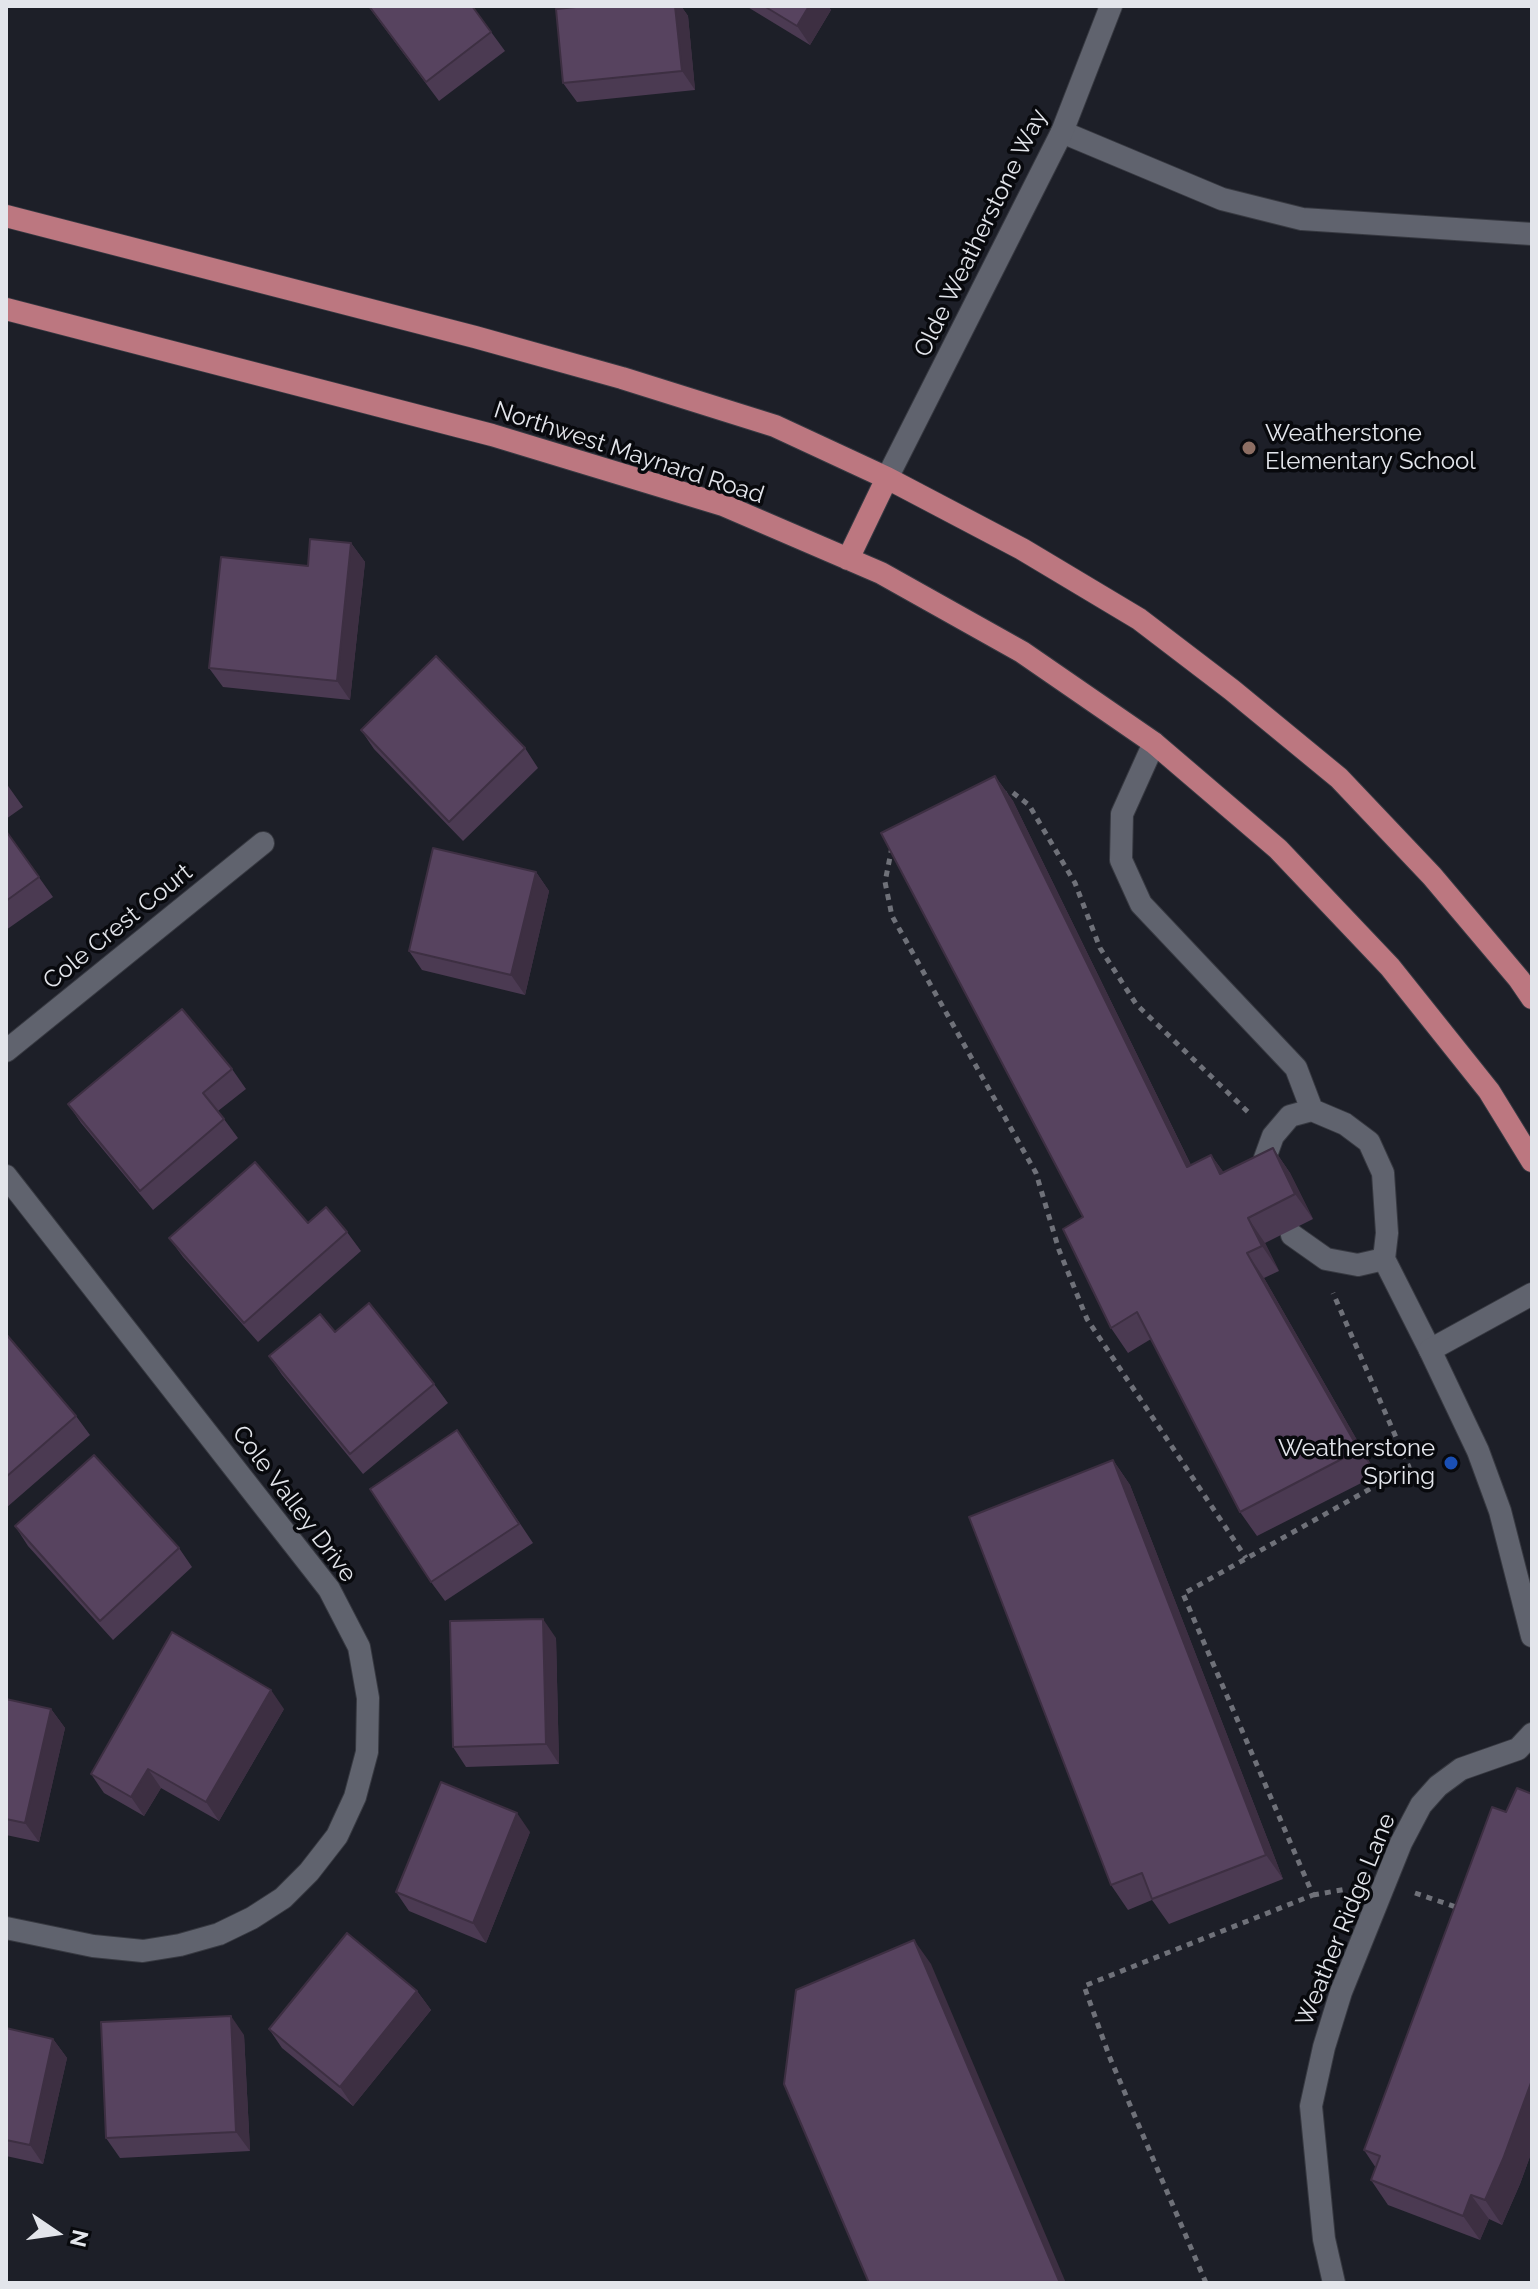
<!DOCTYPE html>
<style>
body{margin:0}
#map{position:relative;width:1538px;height:2289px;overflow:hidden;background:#1d1f28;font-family:Raleway,sans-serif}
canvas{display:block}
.frame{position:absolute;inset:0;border:8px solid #e3e5eb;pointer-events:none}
.north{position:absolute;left:16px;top:2193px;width:80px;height:80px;-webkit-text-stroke:6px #08090d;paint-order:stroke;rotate:103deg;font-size:22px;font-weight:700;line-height:32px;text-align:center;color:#e3e5eb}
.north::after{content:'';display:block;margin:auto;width:28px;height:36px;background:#e3e5eb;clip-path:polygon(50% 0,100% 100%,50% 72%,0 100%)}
</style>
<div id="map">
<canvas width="1538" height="2289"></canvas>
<div class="frame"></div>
<div class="north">N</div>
</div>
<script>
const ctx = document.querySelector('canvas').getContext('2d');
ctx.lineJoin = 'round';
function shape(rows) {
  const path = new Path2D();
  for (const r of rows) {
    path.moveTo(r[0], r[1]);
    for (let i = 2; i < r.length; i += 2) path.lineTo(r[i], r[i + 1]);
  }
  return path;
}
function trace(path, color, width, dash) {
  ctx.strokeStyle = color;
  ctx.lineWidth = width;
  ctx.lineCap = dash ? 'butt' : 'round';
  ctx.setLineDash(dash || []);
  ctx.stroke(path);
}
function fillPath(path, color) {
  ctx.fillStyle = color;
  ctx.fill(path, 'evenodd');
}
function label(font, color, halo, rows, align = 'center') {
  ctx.font = font + ' Raleway,sans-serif';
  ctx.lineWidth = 7;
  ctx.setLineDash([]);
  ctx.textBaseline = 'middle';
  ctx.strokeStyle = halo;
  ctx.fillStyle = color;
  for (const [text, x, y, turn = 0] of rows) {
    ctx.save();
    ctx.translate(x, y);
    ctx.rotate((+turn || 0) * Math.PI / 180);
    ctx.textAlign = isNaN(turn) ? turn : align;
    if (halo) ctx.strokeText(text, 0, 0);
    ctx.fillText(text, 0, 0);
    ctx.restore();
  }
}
const service = shape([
 [1062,132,1222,199,1302,219,1532,234],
 [1154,743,1122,814,1121,860,1141,904,1296,1068,1312,1110],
 [1268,1178,1265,1158,1273,1136,1290,1116,1312,1110,1345,1124,1369,1142,1383,1173,1387,1233,1384,1259,1430,1350],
 [1292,1235,1326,1259,1358,1265,1384,1259]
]);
const minor = shape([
 [887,478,1062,132,1111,6],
 [6,1051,263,843],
 [6,1176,329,1589,359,1647,368,1698,367,1752,355,1797,337,1836,309,1872,283,1898,252,1918,219,1934,180,1945,143,1951,93,1946,6,1928],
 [1532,1294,1430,1350,1478,1451,1500,1511,1532,1636],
 [1334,2283,1324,2239,1311,2106,1324,2047,1341,1992,1401,1843,1421,1805,1438,1786,1461,1769,1518,1749,1532,1734]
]);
const primary = shape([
 [6,216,475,337,622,378,775,426,887,478,1022,549,1139,619,1232,690,1339,778,1432,876,1519,979,1532,998],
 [6,309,492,435,723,505,881,573,1022,652,1154,743,1278,849,1390,967,1489,1091,1532,1161],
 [848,559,887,478]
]);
trace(service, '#373941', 24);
trace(minor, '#373941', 24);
trace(primary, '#373941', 24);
trace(shape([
 [1002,796,1012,792,1029,805,1075,883,1100,948,1136,1004,1248,1112],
 [892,847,885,882,892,916,1036,1173,1059,1250,1087,1319,1246,1558],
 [1415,1893,1459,1908],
 [1313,1895,1347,1889],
 [1206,2283,1110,2058,1084,1986,1313,1895,1183,1594,1409,1467,1333,1293]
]), '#6f7179', 5, [6, 6]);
trace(service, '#60636e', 22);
trace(minor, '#60636e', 22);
trace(primary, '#bc7780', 22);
fillPath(shape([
 [368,6,472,6,505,51,439,101],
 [586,6,681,6,688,16,695,90,577,102,563,83],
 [746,6,828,6,831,10,810,45],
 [351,543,365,562,350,700,223,687,209,668,308,566],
 [361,730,525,748,538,768,463,841,374,749],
 [995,776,1013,801,1191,1165,1211,1155,1224,1173,1273,1148,1290,1173,1313,1219,1265,1243,1279,1271,1264,1278,1377,1475,1257,1536,1240,1512,1151,1339,1128,1353,1111,1328,1083,1217],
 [6,783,23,807,6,819],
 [6,831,53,897,6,930],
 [536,872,549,891,525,995,422,970,409,951],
 [232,1069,246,1089,218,1111,238,1138,153,1210,81,1123,68,1104],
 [308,1223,347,1232,361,1251,258,1342,183,1257,169,1238],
 [335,1332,434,1384,448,1403,363,1474,282,1375,269,1356],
 [6,1334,76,1416,90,1435,6,1508],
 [471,1450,533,1543,445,1601,431,1582],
 [1113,1460,1130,1485,1283,1879,1169,1924,1152,1900,1128,1910,1111,1885],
 [15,1526,179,1548,192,1567,113,1640,28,1546],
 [556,1638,559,1764,466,1767,453,1747],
 [6,1699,51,1709,65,1728,39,1842,6,1835],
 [284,1709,219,1821,161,1788,144,1816,104,1793,91,1774],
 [1532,1794,1532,2151,1520,2184,1502,2225,1489,2219,1480,2240,1388,2205,1371,2180,1376,2168,1364,2150,1506,1812],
 [530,1832,486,1943,409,1911,396,1892],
 [417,1991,431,2010,353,2106,282,2048,269,2029],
 [6,2028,53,2039,67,2058,43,2164,6,2156],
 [244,2035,250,2151,120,2158,106,2138]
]), '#4b3a52');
fillPath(shape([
 [675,6,681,6,688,16,695,90,682,71],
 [809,6,828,6,831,10,810,45,797,26],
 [351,543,365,562,350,700,337,681],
 [995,776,1013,801,1204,1192,1187,1167],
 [536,872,549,891,525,995,511,975],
 [1273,1148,1290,1173,1313,1219,1295,1194],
 [1211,1155,1229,1180,1220,1174],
 [1248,1218,1265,1243,1279,1271,1262,1246],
 [1247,1253,1264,1278,1377,1475,1359,1450],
 [1113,1460,1130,1485,1283,1879,1266,1855],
 [543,1619,556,1638,559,1764,546,1744],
 [271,1690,284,1709,219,1821,206,1802],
 [51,1709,65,1728,39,1842,25,1823],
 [148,1769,161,1788,144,1816,131,1797],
 [517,1813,530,1832,486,1943,473,1923],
 [914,1940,931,1964,1066,2283,1060,2283],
 [417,1991,431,2010,353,2106,340,2087],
 [231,2016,244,2035,250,2151,236,2132],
 [53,2039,67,2058,43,2164,30,2145],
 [1532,2080,1532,2151,1520,2184,1502,2225,1485,2200],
 [1471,2195,1489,2219,1480,2240,1463,2216]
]), '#3d2f42');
const building = shape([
 [369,6,472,6,491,32,426,82,369,6],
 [586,6,675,6,682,71,563,83,556,9,586,6],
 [764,6,809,6,797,26,764,6],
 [310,539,351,543,337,681,209,668,221,557,308,566,310,539],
 [436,656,525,748,449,822,361,730,436,656],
 [995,776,1187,1167,1211,1155,1220,1174,1273,1148,1295,1194,1248,1218,1262,1246,1247,1253,1359,1450,1240,1512,1137,1312,1111,1328,1063,1229,1083,1217,881,833,995,776],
 [6,831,39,877,6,901,6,831],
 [433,848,536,872,511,975,409,951,433,848],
 [182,1009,232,1069,203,1093,224,1119,140,1191,68,1104,182,1009],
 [255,1162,308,1223,326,1207,347,1232,244,1323,169,1238,255,1162],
 [369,1303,434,1384,350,1454,269,1356,320,1314,335,1332,369,1303],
 [6,1334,76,1416,6,1477,6,1334],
 [457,1430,519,1524,431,1582,370,1489,457,1430],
 [94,1455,179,1548,100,1621,15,1526,94,1455],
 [1113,1460,1266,1855,1152,1899,1142,1873,1111,1885,969,1517,1113,1460],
 [543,1619,546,1744,453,1747,450,1621,543,1619],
 [172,1632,271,1690,206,1802,148,1769,131,1797,91,1774,172,1632],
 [6,1699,51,1709,25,1823,6,1819,6,1699],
 [441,1782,517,1813,473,1923,396,1892,441,1782],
 [1517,1788,1532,1794,1532,2080,1503,2159,1485,2200,1471,2195,1463,2216,1371,2180,1380,2156,1364,2150,1492,1807,1506,1812,1517,1788],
 [347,1933,417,1991,340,2087,269,2029,347,1933],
 [914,1940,1060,2283,869,2283,784,2084,796,1990,914,1940],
 [231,2016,236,2132,106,2138,101,2022,231,2016],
 [6,2028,53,2039,30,2145,6,2140,6,2028]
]);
fillPath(building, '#57435f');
trace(building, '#3d2f42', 2);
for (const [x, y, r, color] of [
 [1249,448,8,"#8d6e63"],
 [1451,1463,8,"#1a4fb4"]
]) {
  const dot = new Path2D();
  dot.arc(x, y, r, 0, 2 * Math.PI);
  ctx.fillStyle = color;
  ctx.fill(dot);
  trace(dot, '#08090d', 3);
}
label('24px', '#e3e5eb', '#08090d', [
 ["Olde Weatherstone Way",981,233,-64],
 ["Northwest Maynard Road",629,453,18],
 ["Cole Crest Court",118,927,-39],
 ["Cole Valley Drive",294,1504,53],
 ["Weather Ridge Lane",1346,1920,-68]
]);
label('24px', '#e3e5eb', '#08090d', [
 ["Weatherstone",1265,434],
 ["Elementary School",1265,462],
 ["Weatherstone",1435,1449,"right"],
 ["Spring",1435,1477,"right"]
], 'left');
</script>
